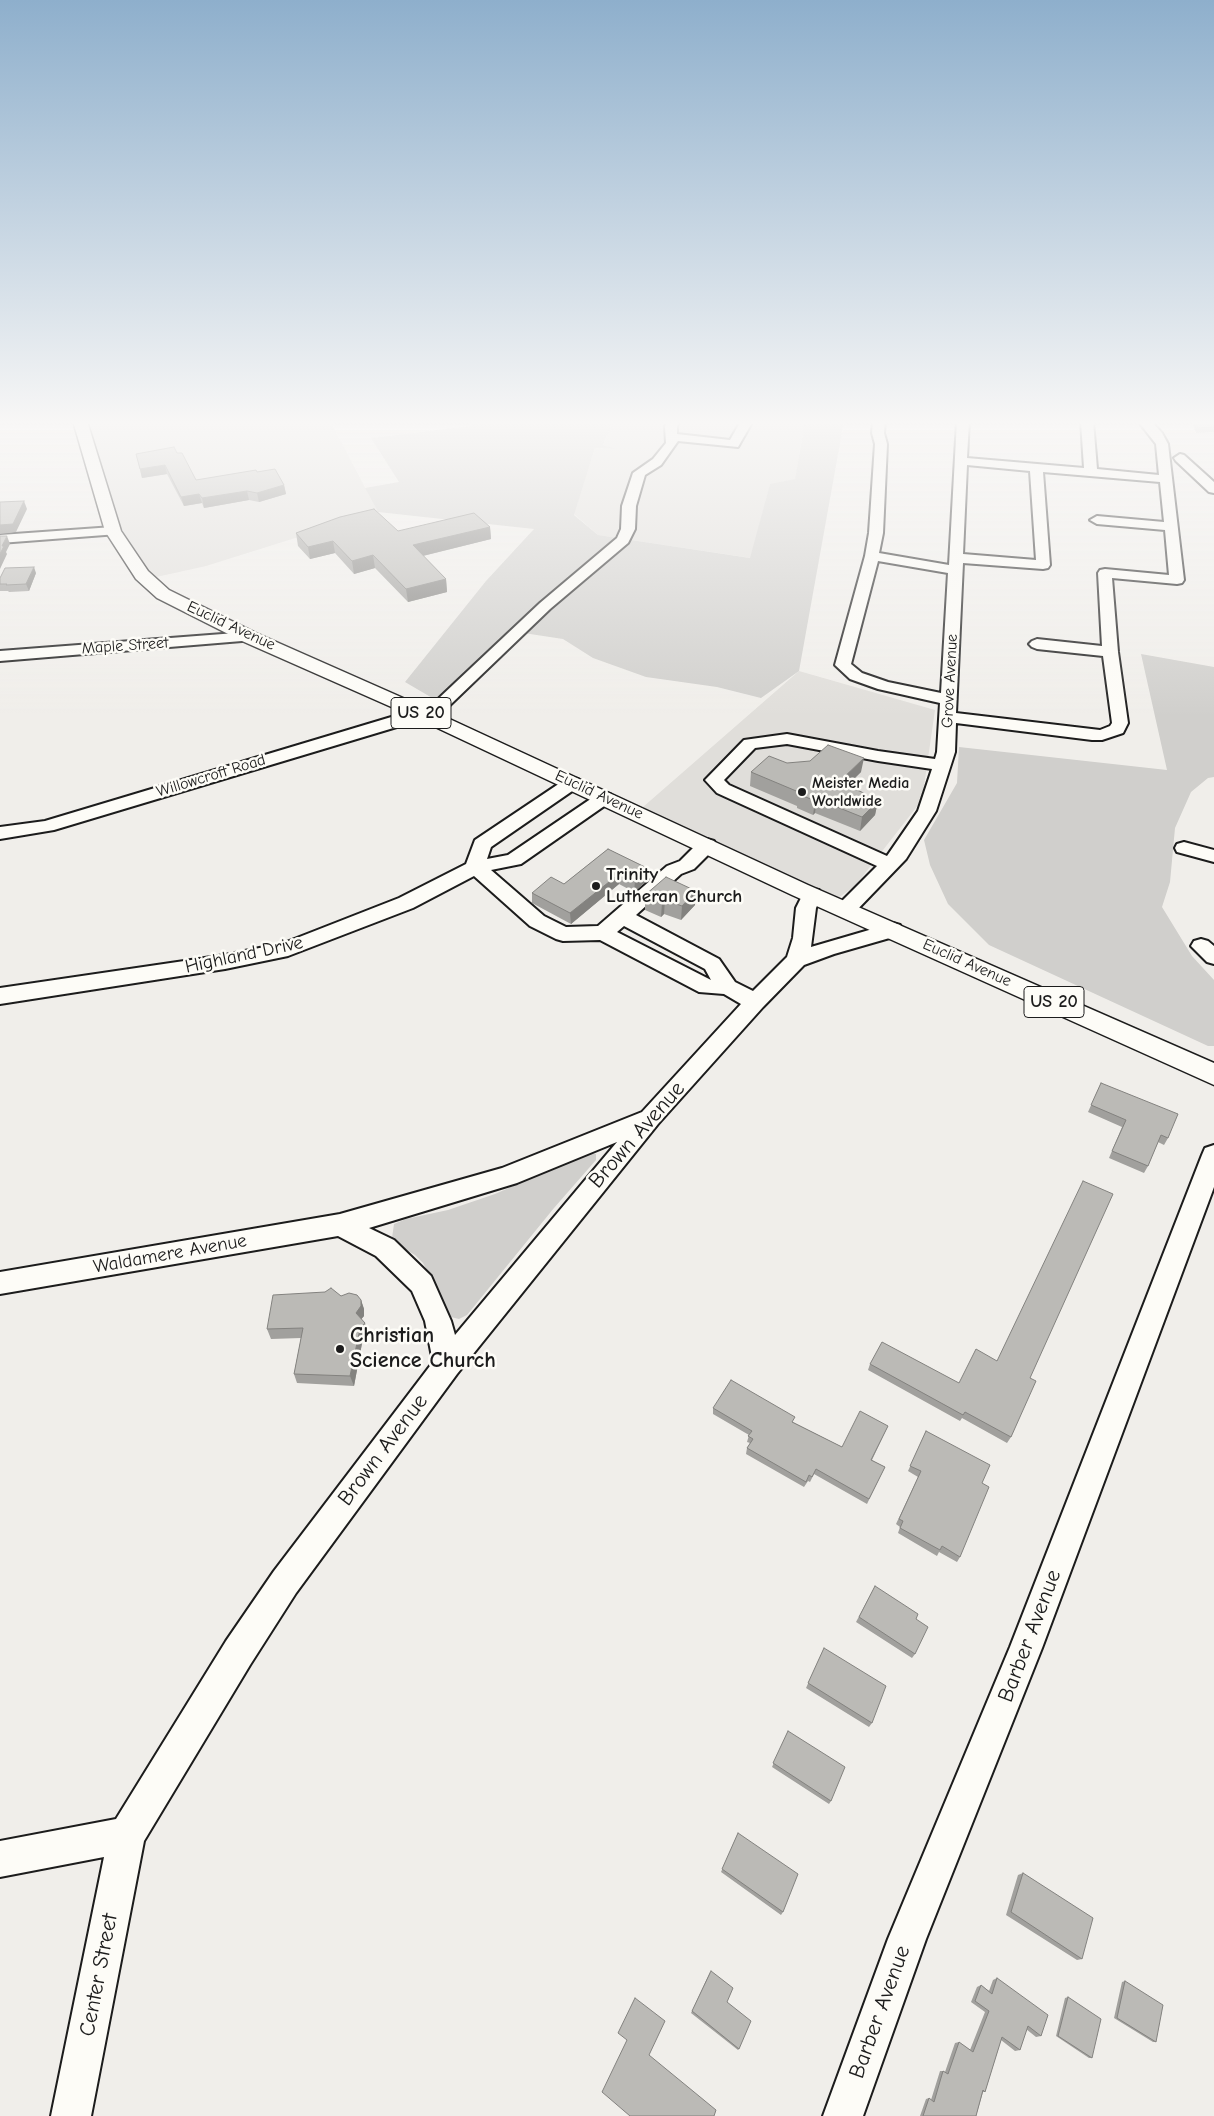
<!DOCTYPE html>
<style>
body{margin:0}
canvas{display:block;background:#f0eeea}
</style>
<canvas width="1214" height="2116"></canvas>
<script>
const ctx = document.querySelector('canvas').getContext('2d');
ctx.lineJoin = 'round';
function fillPath(path, color) {
  ctx.fillStyle = color;
  ctx.fill(path, 'evenodd');
}
function shape(rows) {
  const path = new Path2D();
  for (const r of rows) {
    path.moveTo(r[0], r[1]);
    for (let i = 2; i < r.length; i += 2) path.lineTo(r[i], r[i + 1]);
  }
  return path;
}
function trace(path, color, width, dash) {
  ctx.strokeStyle = color;
  ctx.lineWidth = width;
  ctx.lineCap = dash ? 'butt' : 'round';
  ctx.setLineDash(dash || []);
  ctx.stroke(path);
}
function label(font, color, halo, rows, align = 'center') {
  ctx.font = font + ' "Comic Neue",sans-serif';
  ctx.lineWidth = 5;
  ctx.setLineDash([]);
  ctx.textBaseline = 'middle';
  ctx.strokeStyle = halo;
  ctx.fillStyle = color;
  for (const [text, x, y, turn = 0] of rows) {
    ctx.save();
    ctx.translate(x, y);
    ctx.rotate((+turn || 0) * Math.PI / 180);
    ctx.textAlign = isNaN(turn) ? turn : align;
    if (halo) ctx.strokeText(text, 0, 0);
    ctx.fillText(text, 0, 0);
    ctx.restore();
  }
}
fillPath(shape([
 [88,421,330,421,378,512,206,566,152,578,119,532],
 [613,421,805,421,795,479,770,485,751,558,598,535,574,514,595,448,613,449,603,445],
 [799,671,935,710,922,800,855,886,838,898,643,807]
]), '#e0deda');
fillPath(shape([
 [470,421,613,421,603,445,616,449,595,448,574,515,598,535,750,558,770,484,795,479,805,421,844,421,799,671,761,698,717,687,646,677,593,658,563,639,517,632,434,699,405,682,486,581,534,529,378,512,365,488,399,482,371,438,470,426],
 [1141,654,1214,667,1214,777,1208,778,1191,792,1175,828,1170,882,1162,907,1192,956,1214,980,1214,1046,1208,1046,989,945,948,904,930,865,924,840,957,783,959,747,1167,770],
 [588,1153,596,1154,596,1160,554,1208,467,1315,459,1319,447,1316,440,1294,423,1263,415,1255,398,1245,392,1238,394,1224,406,1219,448,1210,495,1194]
]), '#d0cfcc');
const minor = shape([
 [668,421,680,421,677,426,677,434,730,440,741,421,753,421,738,447,678,441,661,465,645,475,636,506,635,529,628,543,550,609,450,705,410,723,54,830,0,839,0,827,45,821,398,715,438,699,540,603,617,538,621,529,622,506,633,473,653,459,666,443,665,426,668,421],
 [873,421,885,421,884,433,887,444,883,533,879,553,949,565,957,421,969,421,967,458,1084,468,1081,421,1093,421,1097,469,1159,475,1156,444,1138,421,1151,421,1162,433,1168,444,1184,580,1182,583,1177,584,1112,578,1118,652,1128,723,1123,733,1102,740,1092,740,956,723,955,752,936,811,906,859,853,914,846,916,839,914,836,909,839,904,877,866,717,793,705,780,744,740,787,734,878,751,935,759,937,752,940,703,878,689,850,679,835,665,865,556,869,533,875,444,872,433,873,421],
 [967,465,1030,471,1036,560,963,554,967,465],
 [1043,472,1160,482,1164,522,1097,516,1090,520,1097,524,1165,530,1169,575,1105,569,1100,570,1098,573,1102,646,1037,639,1032,641,1029,644,1032,647,1037,649,1103,656,1112,723,1110,726,1100,730,956,713,963,563,1043,569,1048,568,1050,565,1043,472],
 [878,561,948,573,941,693,888,682,862,673,851,664,878,561],
 [787,744,878,761,932,769,918,811,887,856,729,785,724,780,755,748,787,744],
 [1180,454,1184,455,1214,482,1214,493,1209,492,1176,461,1174,458,1180,454],
 [113,527,120,531,118,534,0,543,0,535,113,527],
 [249,632,254,634,257,637,254,640,0,661,0,651,249,632],
 [572,778,578,779,581,783,578,787,491,847,487,859,508,855,598,794,604,793,610,794,613,798,610,802,521,864,491,870,544,916,566,927,598,926,667,866,680,861,700,841,707,839,714,841,716,845,714,849,694,869,681,874,636,915,719,959,735,982,753,991,787,957,793,938,796,908,805,890,812,889,819,890,822,895,816,908,811,947,893,923,900,925,903,930,900,935,834,954,804,965,763,1007,658,1124,457,1374,296,1593,250,1665,144,1841,91,2116,51,2116,104,1857,0,1877,0,1841,116,1819,226,1641,274,1571,433,1362,425,1321,412,1291,376,1256,338,1236,0,1294,0,1272,340,1214,502,1168,642,1112,741,1004,724,994,699,992,600,940,563,941,556,939,530,926,474,876,413,908,288,956,225,969,0,1004,0,988,225,955,284,943,399,898,466,864,475,840,566,779,572,778],
 [624,926,705,969,711,980,617,932,624,926],
 [617,1142,455,1335,451,1321,431,1276,394,1240,369,1228,517,1183,617,1142],
 [1184,842,1214,850,1214,862,1177,852,1175,848,1177,844,1184,842],
 [1201,939,1208,941,1214,946,1214,964,1207,962,1191,946,1194,941,1201,939],
 [1214,1145,1214,1187,1042,1648,926,1939,863,2116,823,2116,888,1939,1010,1647,1202,1155,1205,1148,1214,1145]
]);
const major = shape([
 [73,421,87,421,121,531,148,571,169,590,256,633,428,709,808,885,1214,1063,1214,1085,792,895,414,717,242,641,157,598,136,579,105,531,73,421]
]);
trace(minor, '#1c1c1c', 4);
trace(major, '#1c1c1c', 3);
fillPath(minor, '#fdfcf7');
fillPath(major, '#fdfcf7');
fillPath(shape([
 [1191,421,1214,421,1214,432,1196,433],
 [177,453,196,480,257,472,284,485,286,494,259,502,249,500,204,508,202,503,184,506,167,474,142,478,136,454],
 [490,527,491,539,423,556,446,579,447,592,408,602,375,568,354,574,335,553,310,559,298,546,296,533,398,531],
 [36,573,29,591,9,592,8,591,0,591,0,578],
 [787,763,861,772,847,786,865,796,878,801,875,815,860,831,815,813,813,815,797,808,797,806,750,786,751,772],
 [608,849,649,869,648,880,634,892,619,884,571,924,532,903,532,893,564,884],
 [645,895,695,905,681,920,664,914,661,917,645,910],
 [1101,1083,1168,1138,1164,1145,1158,1142,1148,1166,1144,1173,1109,1158,1122,1127,1088,1112],
 [325,1292,341,1296,361,1300,364,1309,364,1316,361,1319,368,1333,363,1338,354,1386,297,1383,294,1374,301,1338,271,1339,267,1329],
 [870,1364,959,1383,1030,1378,1011,1437,1007,1443,962,1418,960,1421,868,1370],
 [713,1408,793,1422,842,1447,888,1426,872,1460,885,1467,867,1504,814,1474,810,1482,808,1481,804,1487,746,1454,747,1448,750,1443,747,1442,749,1435,713,1414],
 [926,1431,982,1483,960,1557,957,1562,939,1552,937,1556,898,1533,900,1527,896,1524,918,1477,908,1471],
 [875,1586,916,1619,915,1654,912,1658,856,1622],
 [824,1648,872,1723,869,1727,806,1688],
 [788,1731,831,1801,829,1804,772,1767],
 [738,1833,783,1912,781,1915,721,1872],
 [1023,1873,1082,1959,1077,1960,1006,1915,1018,1875],
 [710,1972,739,2049,738,2050,691,2013],
 [997,1978,1041,2036,1036,2037,1026,2029,1020,2050,1015,2051,1001,2040,985,2092,983,2092,976,2116,920,2116,926,2099,929,2098,931,2100,940,2071,943,2071,945,2072,955,2043,959,2042,970,2050,985,2012,971,2002,977,1987,981,1985,989,1991,993,1980],
 [1125,1981,1156,2042,1153,2042,1114,2018,1122,1982],
 [1068,1997,1092,2058,1089,2058,1056,2036,1065,1998]
]), '#a1a09d');
fillPath(shape([
 [165,465,167,474,142,478,140,469],
 [284,485,286,494,259,502,257,493],
 [247,491,249,500,204,508,202,498],
 [199,494,202,503,184,506,181,497],
 [24,501,27,509,16,532,0,534,0,525],
 [490,527,491,539,414,558,413,545],
 [7,536,10,544,6,552,7,554,0,569,0,554,2,546],
 [333,541,335,553,310,559,308,547],
 [373,555,375,568,354,574,352,561],
 [34,567,36,573,29,591,26,584],
 [446,579,447,592,408,602,406,589],
 [864,758,861,772,836,796,839,782],
 [817,799,815,813,813,815,815,801],
 [878,801,875,815,860,831,862,817],
 [649,869,648,880,634,892,635,881],
 [619,874,619,884,571,924,570,913],
 [696,891,695,905,681,920,682,906],
 [665,900,664,914,661,917,662,903],
 [361,1300,364,1309,364,1316,359,1322,356,1313],
 [365,1323,368,1333,363,1338,354,1386,350,1376,360,1329]
]), '#83827f');
const building = shape([
 [1195,421,1214,421,1214,427,1198,428,1195,421],
 [174,447,177,453,182,453,196,480,256,470,257,472,275,469,284,485,257,493,247,491,202,498,199,494,181,497,165,465,140,469,136,454,174,447],
 [24,501,13,524,0,525,0,502,24,501],
 [374,509,398,531,474,513,490,527,413,545,446,579,406,589,373,555,352,561,333,541,308,547,296,533,340,517,374,509],
 [0,536,7,536,2,546,4,546,0,554,0,536],
 [34,567,26,584,6,585,7,584,0,584,0,578,5,568,34,567],
 [828,745,864,758,839,782,866,794,864,795,878,801,862,817,817,799,815,801,799,794,801,793,751,772,769,756,787,763,810,761,828,745],
 [608,849,649,869,635,881,619,874,570,913,532,893,551,877,564,884,608,849],
 [666,877,696,891,682,906,665,900,662,903,645,895,666,877],
 [1101,1083,1178,1114,1168,1138,1161,1135,1148,1166,1112,1151,1126,1120,1091,1105,1101,1083],
 [1083,1181,1113,1194,1030,1378,1036,1381,1011,1437,965,1412,963,1415,870,1364,882,1342,959,1383,976,1349,997,1361,1083,1181],
 [331,1288,341,1296,349,1293,357,1295,361,1300,361,1306,356,1313,365,1323,360,1329,350,1376,294,1374,303,1328,267,1329,273,1295,325,1292,331,1288],
 [731,1380,795,1417,792,1422,842,1447,860,1411,888,1426,871,1460,885,1467,869,1499,816,1469,812,1477,809,1475,806,1482,747,1448,753,1439,748,1436,752,1431,713,1408,731,1380],
 [926,1431,990,1465,982,1483,989,1487,960,1557,942,1546,940,1550,900,1528,903,1521,899,1519,921,1471,910,1466,926,1431],
 [875,1586,918,1614,916,1619,928,1627,915,1654,859,1617,875,1586],
 [824,1648,886,1686,872,1723,808,1683,824,1648],
 [788,1731,845,1767,831,1801,773,1763,788,1731],
 [738,1833,798,1874,783,1912,722,1869,738,1833],
 [1023,1873,1093,1918,1082,1959,1011,1912,1023,1873],
 [711,1971,733,1988,727,2002,751,2021,739,2049,692,2011,711,1971],
 [997,1978,1048,2015,1041,2036,1028,2026,1020,2050,1002,2037,985,2092,983,2090,976,2116,923,2116,929,2098,934,2102,943,2071,948,2074,959,2042,973,2052,989,2011,975,2001,981,1985,992,1994,997,1978],
 [1125,1981,1163,2005,1156,2042,1117,2018,1125,1981],
 [1068,1997,1101,2019,1092,2058,1058,2036,1068,1997],
 [635,1998,665,2021,649,2055,716,2110,714,2116,630,2116,602,2092,627,2040,618,2033,635,1998]
]);
fillPath(building, '#bbbab6');
trace(building, '#83827f', 1);
const sky = ctx.createLinearGradient(0, 0, 0, 717);
sky.addColorStop(0, '#8eafcc');
sky.addColorStop(0.59, '#f8f7f6');
sky.addColorStop(1, '#f8f7f600');
ctx.fillStyle = sky;
ctx.fillRect(0, 0, 1214, 717);
for (const [x, y, r, color] of [
 [802,792,5,"#1c1c1c"],
 [596,886,5,"#1c1c1c"],
 [340,1349,5,"#1c1c1c"]
]) {
  const dot = new Path2D();
  dot.arc(x, y, r, 0, 2 * Math.PI);
  ctx.fillStyle = color;
  ctx.fill(dot);
  trace(dot, '#fdfcf7', 2);
}
label('16px', '#1c1c1c', '#fdfcf7', [
 ["Euclid Avenue",231,626,25],
 ["Maple Street",125,646,-4],
 ["Grove Avenue",950,681,-87],
 ["Willowcroft Road",211,776,-17],
 ["Euclid Avenue",599,795,25],
 ["Euclid Avenue",967,963,24]
]);
label('bold 16px', '#1c1c1c', '#fdfcf7', [
 ["Meister Media",812,783],
 ["Worldwide",812,801]
], 'left');
for (const [x, y, w] of [
 [421,713,60],
 [1054,1002,60]
]) {
  const box = new Path2D();
  box.roundRect(x - w / 2, y - 15.5, w, 31, 4);
  ctx.fillStyle = '#fdfcf7';
  ctx.fill(box);
  trace(box, '#1c1c1c', 1);
}
label('bold 18px', '#1c1c1c', null, [
 ["US 20",421,713],
 ["US 20",1054,1002]
]);
label('bold 19px', '#1c1c1c', '#fdfcf7', [
 ["Trinity",606,875],
 ["Lutheran Church",606,897]
], 'left');
label('19px', '#1c1c1c', '#fdfcf7', [
 ["Highland Drive",244,955,-12],
 ["Waldamere Avenue",170,1254,-10]
]);
label('22px', '#1c1c1c', '#fdfcf7', [
 ["Brown Avenue",637,1135,-49],
 ["Brown Avenue",383,1450,-53],
 ["Barber Avenue",1030,1636,-69],
 ["Center Street",99,1975,-79],
 ["Barber Avenue",880,2012,-70]
]);
label('bold 22px', '#1c1c1c', '#fdfcf7', [
 ["Christian",350,1336],
 ["Science Church",350,1361]
], 'left');
</script>
